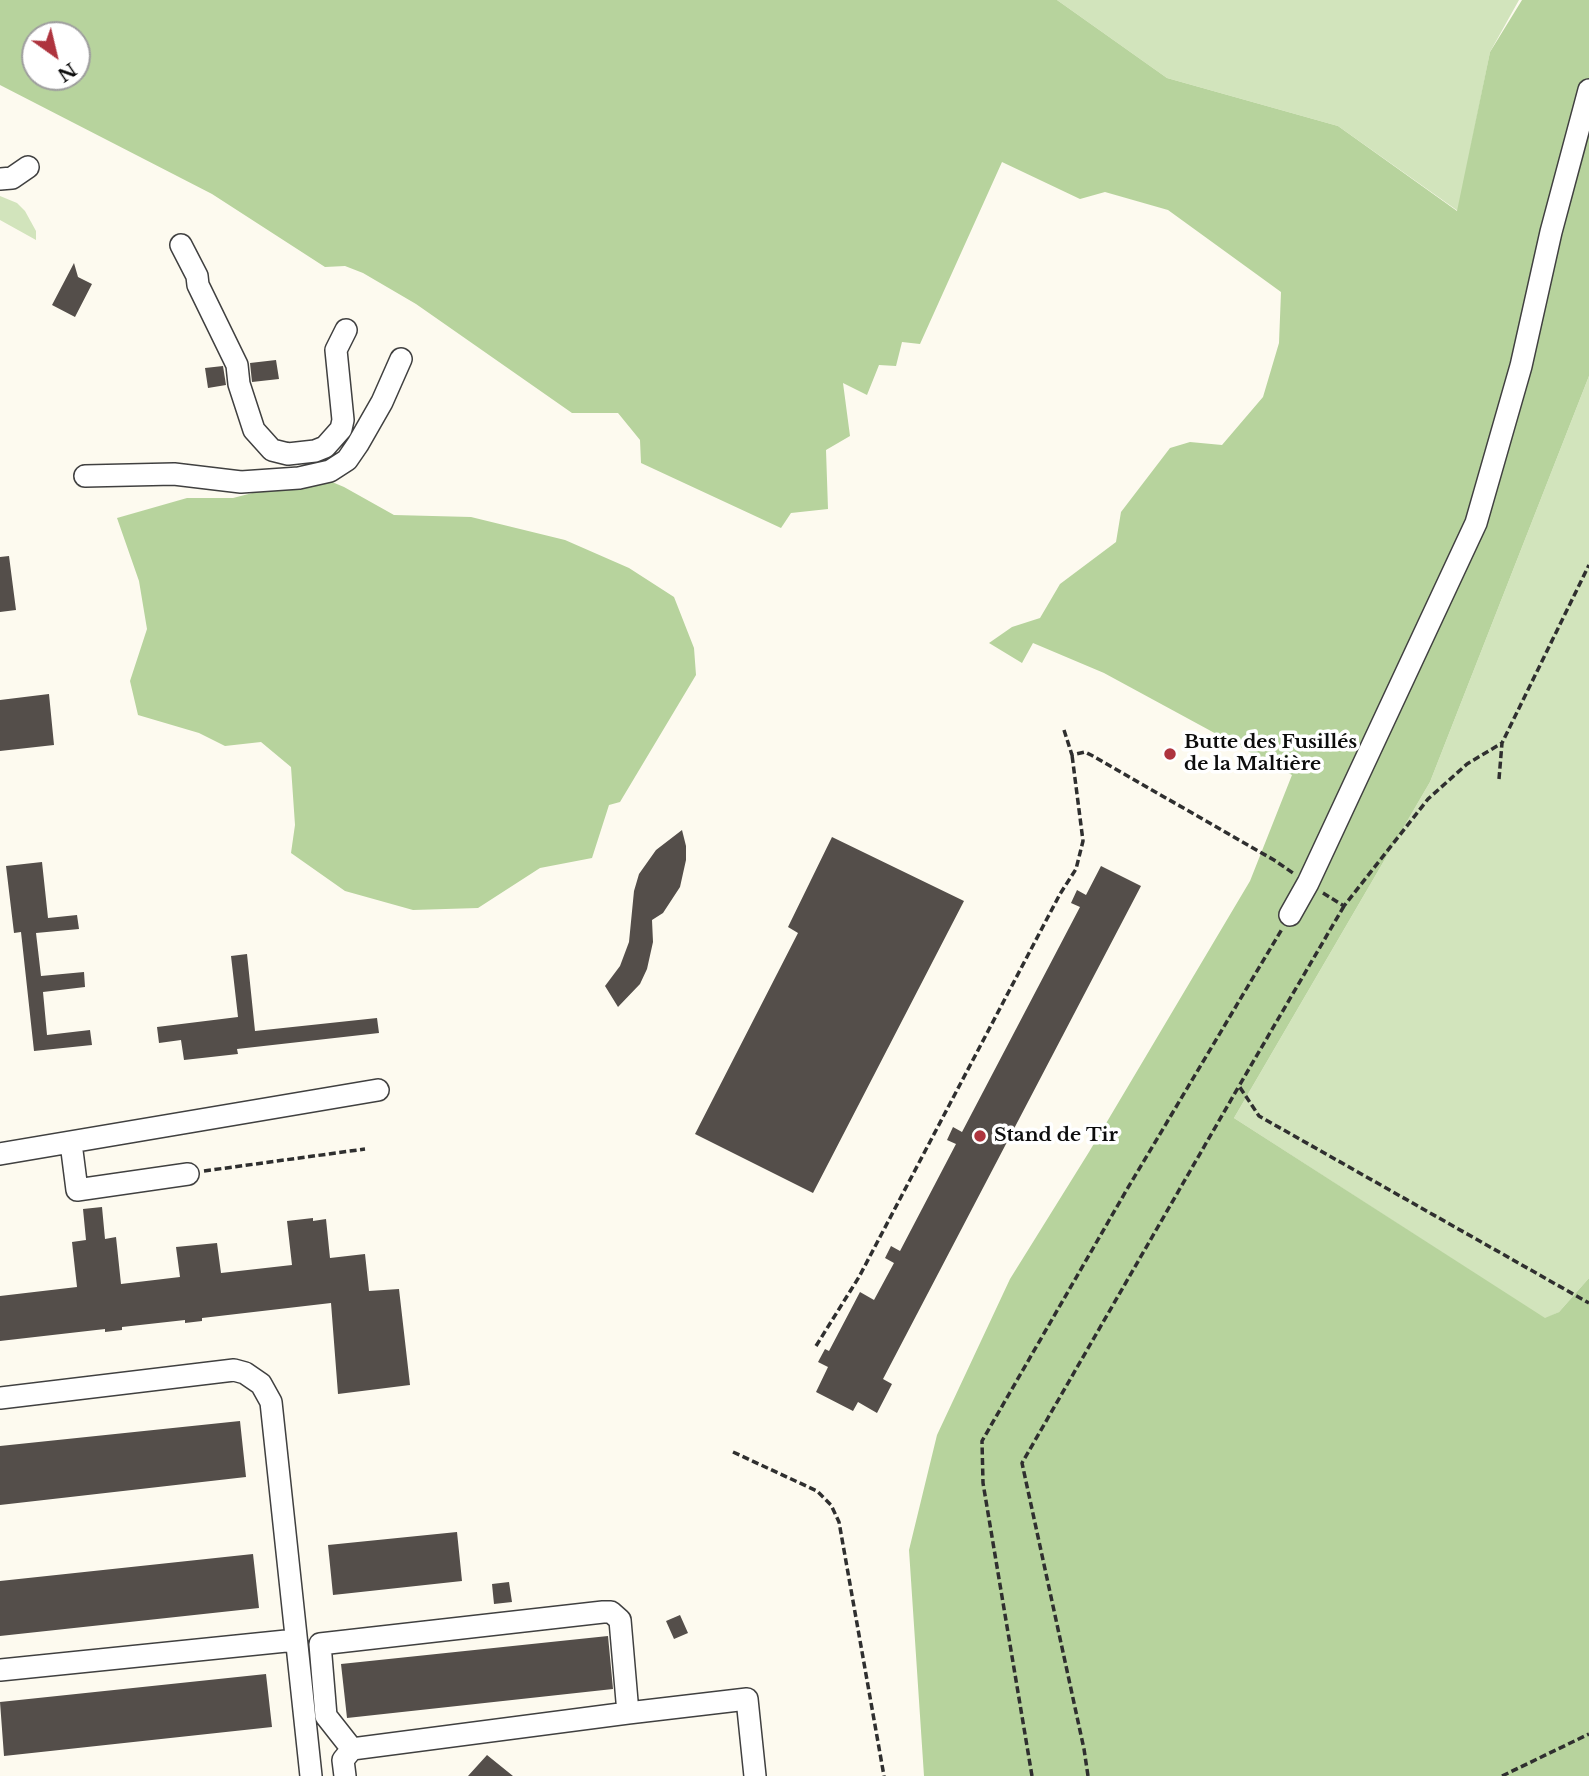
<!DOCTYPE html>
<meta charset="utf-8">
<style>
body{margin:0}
#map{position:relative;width:1589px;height:1776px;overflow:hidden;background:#fdfaef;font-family:"Libre Baskerville",serif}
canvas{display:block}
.north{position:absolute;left:21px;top:21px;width:70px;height:70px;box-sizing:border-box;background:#fff;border:2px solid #9e9e9e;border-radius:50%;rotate:146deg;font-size:19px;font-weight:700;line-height:28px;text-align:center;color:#0d0d0d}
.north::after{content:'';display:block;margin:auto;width:24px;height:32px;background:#ae343e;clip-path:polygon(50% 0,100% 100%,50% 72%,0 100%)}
</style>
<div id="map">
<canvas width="1589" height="1776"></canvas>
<div class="north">N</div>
</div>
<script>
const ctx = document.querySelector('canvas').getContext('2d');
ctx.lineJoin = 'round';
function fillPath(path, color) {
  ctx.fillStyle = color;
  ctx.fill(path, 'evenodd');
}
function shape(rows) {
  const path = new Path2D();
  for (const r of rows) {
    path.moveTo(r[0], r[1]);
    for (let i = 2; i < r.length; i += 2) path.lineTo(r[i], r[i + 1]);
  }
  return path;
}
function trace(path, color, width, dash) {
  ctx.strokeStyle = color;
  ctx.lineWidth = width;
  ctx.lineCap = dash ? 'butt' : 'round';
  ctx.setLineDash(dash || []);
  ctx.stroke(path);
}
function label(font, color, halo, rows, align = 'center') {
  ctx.font = font + ' "Libre Baskerville",serif';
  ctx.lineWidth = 7;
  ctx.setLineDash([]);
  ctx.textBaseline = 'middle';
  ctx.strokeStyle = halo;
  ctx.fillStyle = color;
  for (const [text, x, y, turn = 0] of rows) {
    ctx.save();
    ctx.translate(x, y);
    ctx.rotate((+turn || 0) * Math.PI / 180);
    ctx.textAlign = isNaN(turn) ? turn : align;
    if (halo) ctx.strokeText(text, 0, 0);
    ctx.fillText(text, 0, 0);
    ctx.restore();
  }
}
fillPath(shape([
 [1057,0,1519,0,1490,52,1458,211,1338,126,1167,78],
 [0,196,17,203,25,211,36,231,36,240,0,220],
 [1589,376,1589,1278,1559,1312,1545,1319,1234,1118,1430,782]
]), '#d2e4bc');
fillPath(shape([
 [0,0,1057,0,1167,78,1338,126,1457,211,1490,52,1522,0,1589,0,1589,376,1430,782,1234,1118,1545,1318,1559,1312,1589,1278,1589,1776,924,1776,909,1550,937,1435,1010,1279,1089,1152,1250,881,1292,775,1104,673,1033,643,1022,663,989,643,1012,627,1040,618,1060,584,1116,542,1121,512,1170,448,1190,442,1222,445,1263,397,1279,343,1281,292,1168,210,1105,192,1080,199,1002,162,920,344,902,342,896,366,879,365,867,395,843,383,850,436,826,450,828,509,791,513,781,528,641,463,640,440,618,413,572,413,416,304,363,273,345,266,325,267,212,194,0,85],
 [35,35,77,35,77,77,35,77],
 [325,479,344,487,394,515,471,517,565,540,629,568,674,597,694,648,696,675,620,802,609,805,592,858,540,868,478,908,413,910,345,891,291,853,295,825,291,767,261,742,225,746,199,733,138,715,130,681,147,629,139,581,117,518,187,498,233,498,276,487]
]), '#b7d39d');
fillPath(shape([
 [74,263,78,277,92,284,75,317,52,305],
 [276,360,279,379,252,382,250,363],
 [223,366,226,385,208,388,205,368],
 [9,556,16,610,0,612,0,557],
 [49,694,54,745,0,751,0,700],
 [682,830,686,846,686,860,680,887,663,913,652,920,653,942,647,969,640,984,618,1007,605,986,620,966,629,942,634,891,639,874,656,850],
 [832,837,964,901,813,1193,695,1134,798,933,788,927],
 [42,862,48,918,77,915,79,929,36,933,41,976,84,972,85,987,43,992,47,1035,90,1030,92,1045,34,1051,21,932,14,933,6,866],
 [1101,866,1141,886,883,1379,892,1384,877,1413,858,1402,853,1411,816,1392,828,1367,818,1362,825,1349,829,1351,860,1292,874,1300,894,1263,885,1258,891,1246,900,1251,956,1144,947,1140,953,1127,962,1132,1080,907,1071,903,1077,890,1086,895],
 [247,954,255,1031,377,1018,379,1033,237,1049,238,1054,184,1060,181,1040,159,1043,157,1027,238,1017,231,956],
 [102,1207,105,1239,116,1237,121,1284,180,1277,176,1247,217,1243,221,1273,292,1265,287,1221,313,1218,313,1221,326,1219,330,1258,365,1254,369,1291,399,1289,410,1385,338,1394,331,1303,202,1318,202,1321,185,1323,185,1320,122,1327,122,1330,105,1332,105,1329,0,1341,0,1296,77,1287,72,1242,86,1240,83,1209],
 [240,1421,246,1477,0,1505,0,1446],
 [457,1532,462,1581,333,1595,328,1545],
 [253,1554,259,1608,0,1636,0,1581],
 [509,1582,512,1602,494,1604,492,1584],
 [680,1615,688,1633,674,1639,666,1621],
 [608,1636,613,1689,347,1718,341,1664],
 [266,1674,272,1727,4,1756,0,1702],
 [487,1755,513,1776,468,1776]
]), '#544e4a');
const minor = shape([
 [0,179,12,178,28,167],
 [181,245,197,276,198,285,237,365,239,384,254,430,272,450,288,454,315,451,325,447,341,429,343,420,336,350,346,330],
 [85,476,174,474,241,482,299,478,330,471,347,460,358,444,382,402,401,359],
 [1290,915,1308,883,1476,523,1521,366,1551,232,1589,90],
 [71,1143,77,1190,188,1174],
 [0,1154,378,1090],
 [0,1398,234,1370,245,1373,261,1384,271,1402,311,1776],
 [0,1670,296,1640],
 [628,1713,747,1699,755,1776],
 [345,1776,343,1760,352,1749,326,1716,320,1644,603,1612,611,1612,620,1620,628,1713,352,1749]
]);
trace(minor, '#404040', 24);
trace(shape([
 [1064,730,1072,755,1085,752,1091,755,1274,860,1293,873],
 [1499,779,1502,743,1589,565],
 [1323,893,1344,906,1428,799,1467,764,1502,743],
 [1344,906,1239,1086,1259,1116,1589,1303],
 [204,1171,365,1149],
 [816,1346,859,1277,1060,894,1076,869,1083,841,1072,755],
 [733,1452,817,1491,831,1505,839,1522,884,1776],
 [1032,1776,983,1483,982,1441,1126,1191,1282,929],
 [1088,1776,1084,1749,1022,1463,1239,1086],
 [1502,1776,1589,1734]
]), '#2f2f2f', 3.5, [7, 3.5]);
trace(minor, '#fff', 21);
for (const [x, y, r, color] of [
 [1170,754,7,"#ae343e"],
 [980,1136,7,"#ae343e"]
]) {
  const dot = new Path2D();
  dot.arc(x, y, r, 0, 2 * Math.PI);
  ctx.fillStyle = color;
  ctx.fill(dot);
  trace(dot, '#fff', 2.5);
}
label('bold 19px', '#0d0d0d', '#fff', [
 ["Butte des Fusillés",1184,743],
 ["de la Maltière",1184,765],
 ["Stand de Tir",994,1136]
], 'left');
</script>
